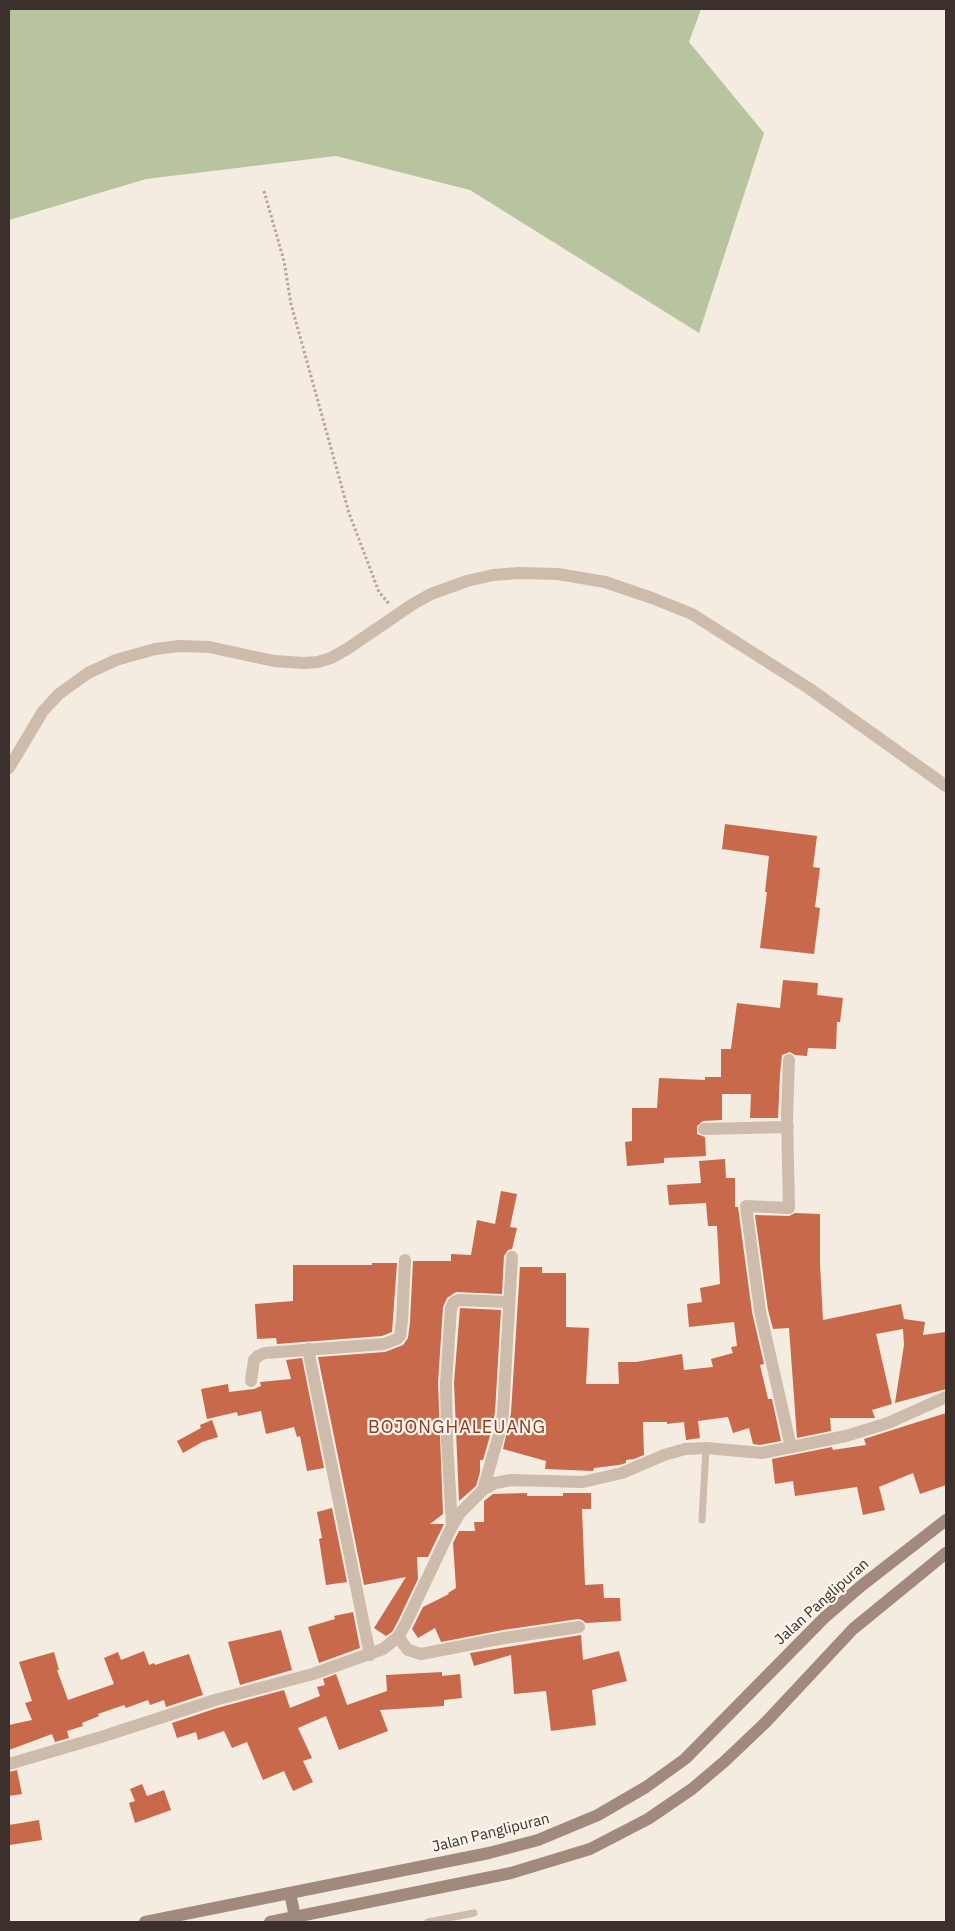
<!DOCTYPE html>
<style>
body{margin:0}
#map{position:relative;width:955px;height:1931px;overflow:hidden;background:#f4ebe1;font-family:"IBM Plex Sans",sans-serif}
canvas{display:block}
.frame{position:absolute;inset:0;border:10px solid #3b302b;pointer-events:none}
</style>
<div id="map">
<canvas width="955" height="1931"></canvas>
<div class="frame"></div>
</div>
<script>
const ctx = document.querySelector('canvas').getContext('2d');
ctx.lineJoin = 'round';
function fillPath(path, color) {
  ctx.fillStyle = color;
  ctx.fill(path, 'evenodd');
}
function shape(rows) {
  const path = new Path2D();
  for (const r of rows) {
    path.moveTo(r[0], r[1]);
    for (let i = 2; i < r.length; i += 2) path.lineTo(r[i], r[i + 1]);
  }
  return path;
}
function trace(path, color, width, dash) {
  ctx.strokeStyle = color;
  ctx.lineWidth = width;
  ctx.lineCap = dash ? 'butt' : 'round';
  ctx.setLineDash(dash || []);
  ctx.stroke(path);
}
function label(font, color, halo, rows, align = 'center') {
  ctx.font = font + ' "IBM Plex Sans",sans-serif';
  ctx.lineWidth = 4.5;
  ctx.setLineDash([]);
  ctx.textBaseline = 'middle';
  ctx.strokeStyle = halo;
  ctx.fillStyle = color;
  for (const [text, x, y, turn = 0] of rows) {
    ctx.save();
    ctx.translate(x, y);
    ctx.rotate((+turn || 0) * Math.PI / 180);
    ctx.textAlign = isNaN(turn) ? turn : align;
    if (halo) ctx.strokeText(text, 0, 0);
    ctx.fillText(text, 0, 0);
    ctx.restore();
  }
}
fillPath(shape([
 [9,9,701,9,689,42,764,133,699,333,470,190,336,156,146,179,9,220]
]), '#b8c4a0');
fillPath(shape([
 [725,824,817,836,813,867,820,868,815,907,820,908,814,954,760,948,767,892,765,892,769,856,722,849],
 [783,980,818,983,817,995,843,998,840,1022,837,1022,836,1049,808,1048,807,1056,795,1055,790,1052,782,1055,780,1074,778,1118,750,1118,751,1094,722,1094,722,1120,703,1121,697,1126,697,1134,705,1137,706,1156,664,1158,664,1163,627,1166,625,1142,632,1141,632,1108,657,1108,659,1078,705,1080,705,1077,721,1077,721,1049,731,1049,737,1003,780,1008],
 [725,1159,726,1178,735,1178,735,1207,738,1207,752,1312,764,1364,760,1365,768,1399,772,1399,781,1441,760,1445,753,1444,749,1428,733,1433,728,1417,698,1421,700,1438,686,1440,684,1422,667,1424,667,1422,643,1422,644,1455,634,1459,626,1460,626,1463,619,1465,594,1468,593,1471,545,1469,546,1461,503,1449,511,1413,520,1267,542,1267,542,1273,566,1273,566,1327,589,1328,586,1384,619,1384,618,1362,636,1362,682,1354,684,1370,713,1367,711,1359,733,1353,731,1347,737,1346,734,1322,689,1327,687,1304,702,1302,700,1288,720,1284,717,1226,708,1226,706,1203,669,1205,667,1185,701,1183,699,1161],
 [501,1191,517,1194,510,1227,517,1228,512,1249,508,1250,504,1256,502,1294,456,1292,447,1298,443,1307,438,1383,443,1514,430,1524,444,1524,428,1557,417,1557,418,1579,398,1621,392,1632,386,1636,374,1628,406,1577,364,1585,318,1357,385,1352,403,1345,408,1338,410,1322,413,1261,451,1261,451,1254,471,1255,477,1220,495,1224],
 [795,1213,820,1214,820,1264,823,1320,901,1304,904,1319,925,1322,923,1335,946,1332,946,1389,895,1403,904,1345,903,1329,876,1334,892,1404,872,1410,875,1418,830,1418,831,1431,797,1438,789,1328,773,1329,768,1310,755,1215,789,1216],
 [372,1263,397,1263,392,1332,382,1336,277,1344,276,1338,257,1339,255,1304,293,1301,293,1265,372,1265],
 [460,1308,501,1310,495,1412,492,1429,483,1460,480,1460,480,1472,476,1486,459,1501,454,1383],
 [302,1358,324,1468,307,1471,300,1436,297,1437,294,1427,266,1434,261,1411,238,1416,237,1412,207,1419,201,1389,228,1384,229,1392,254,1389,261,1386,260,1382,291,1379,286,1360],
 [946,1413,946,1485,920,1494,913,1473,879,1487,885,1510,863,1515,857,1487,795,1496,793,1481,775,1484,772,1459,832,1447,833,1450,866,1445,864,1439],
 [212,1420,218,1437,202,1442,183,1453,177,1441,201,1428,200,1425],
 [527,1493,527,1496,563,1496,563,1493,591,1493,591,1509,582,1509,585,1585,603,1584,604,1598,620,1598,621,1621,586,1623,582,1620,578,1619,503,1630,441,1642,435,1628,418,1638,412,1629,423,1607,449,1594,448,1593,456,1588,453,1543,459,1531,475,1531,474,1522,484,1522,484,1501,493,1494],
 [332,1508,347,1582,326,1585,319,1539,322,1538,317,1512],
 [353,1612,360,1648,319,1663,308,1627,335,1619,334,1616],
 [281,1630,292,1670,240,1685,228,1642],
 [581,1635,583,1660,619,1651,627,1681,592,1690,596,1725,551,1731,546,1691,514,1694,511,1655,474,1666,470,1653],
 [144,1651,149,1665,154,1663,155,1665,189,1654,203,1695,166,1707,164,1700,150,1705,148,1700,126,1708,124,1705,98,1714,99,1716,82,1723,83,1726,67,1731,69,1738,55,1742,52,1734,9,1750,9,1725,32,1720,25,1703,32,1701,19,1662,54,1652,59,1670,57,1670,68,1700,114,1684,104,1658,118,1652,121,1660],
 [442,1672,442,1676,460,1674,462,1698,444,1700,444,1706,380,1710,388,1731,339,1750,326,1716,298,1728,312,1758,303,1761,313,1782,293,1791,284,1771,263,1780,247,1742,232,1748,224,1731,198,1740,196,1732,177,1738,172,1723,217,1708,284,1690,290,1708,320,1696,317,1687,325,1685,323,1679,336,1674,347,1705,387,1691,386,1675],
 [17,1770,22,1794,9,1796,9,1772],
 [142,1784,147,1796,164,1790,171,1810,135,1823,129,1803,135,1801,130,1789],
 [39,1820,42,1840,10,1845,9,1825]
]), '#c8694b');
trace(shape([
 [264,191,284,261,291,304,349,513,379,592,390,605]
]), '#b9a596', 3, [2.5, 2.5]);
trace(shape([
 [702,1520,706,1448],
 [428,1922,474,1913]
]), '#cdbbac', 7);
trace(shape([
 [9,768,43,711,59,694,88,673,116,660,155,649,180,646,209,647,274,661,304,663,318,662,331,658,347,649,413,604,431,594,467,581,493,575,519,573,558,574,605,582,652,598,692,614,810,689,946,786],
 [789,1060,787,1117,789,1208,746,1206,760,1311,791,1447],
 [704,1129,788,1127],
 [308,1349,370,1655],
 [251,1381,254,1360,258,1356,265,1353,384,1344,397,1339,400,1336,402,1321,405,1260],
 [483,1490,500,1431,503,1413,512,1257],
 [452,1526,447,1440,446,1383,451,1308,454,1302,459,1300,509,1302],
 [398,1637,408,1650,421,1654,504,1638,579,1627],
 [9,1764,101,1737,215,1700,313,1674,383,1649,398,1637,405,1625,452,1526,460,1513,483,1490,495,1483,511,1480,583,1482,622,1473,664,1455,685,1449,706,1448,762,1453,846,1436,888,1423,946,1397]
]), '#cdbbac', 12);
trace(shape([
 [290,1893,295,1917],
 [145,1922,489,1853,538,1840,598,1815,646,1787,685,1759,824,1618,861,1586,946,1520],
 [270,1922,511,1873,590,1849,648,1819,692,1789,725,1761,766,1722,853,1629,946,1553]
]), '#a18a7d', 12);
label('15px', '#3b302b', '#fbf5ee', [
 ["Jalan Panglipuran",822,1602,-42],
 ["Jalan Panglipuran",491,1833,-14]
]);
ctx.letterSpacing = '1px';
label('18px', '#8c3b22', '#fbf5ee', [
 ["BOJONGHALEUANG",457,1428]
]);
ctx.letterSpacing = '0px';
</script>
